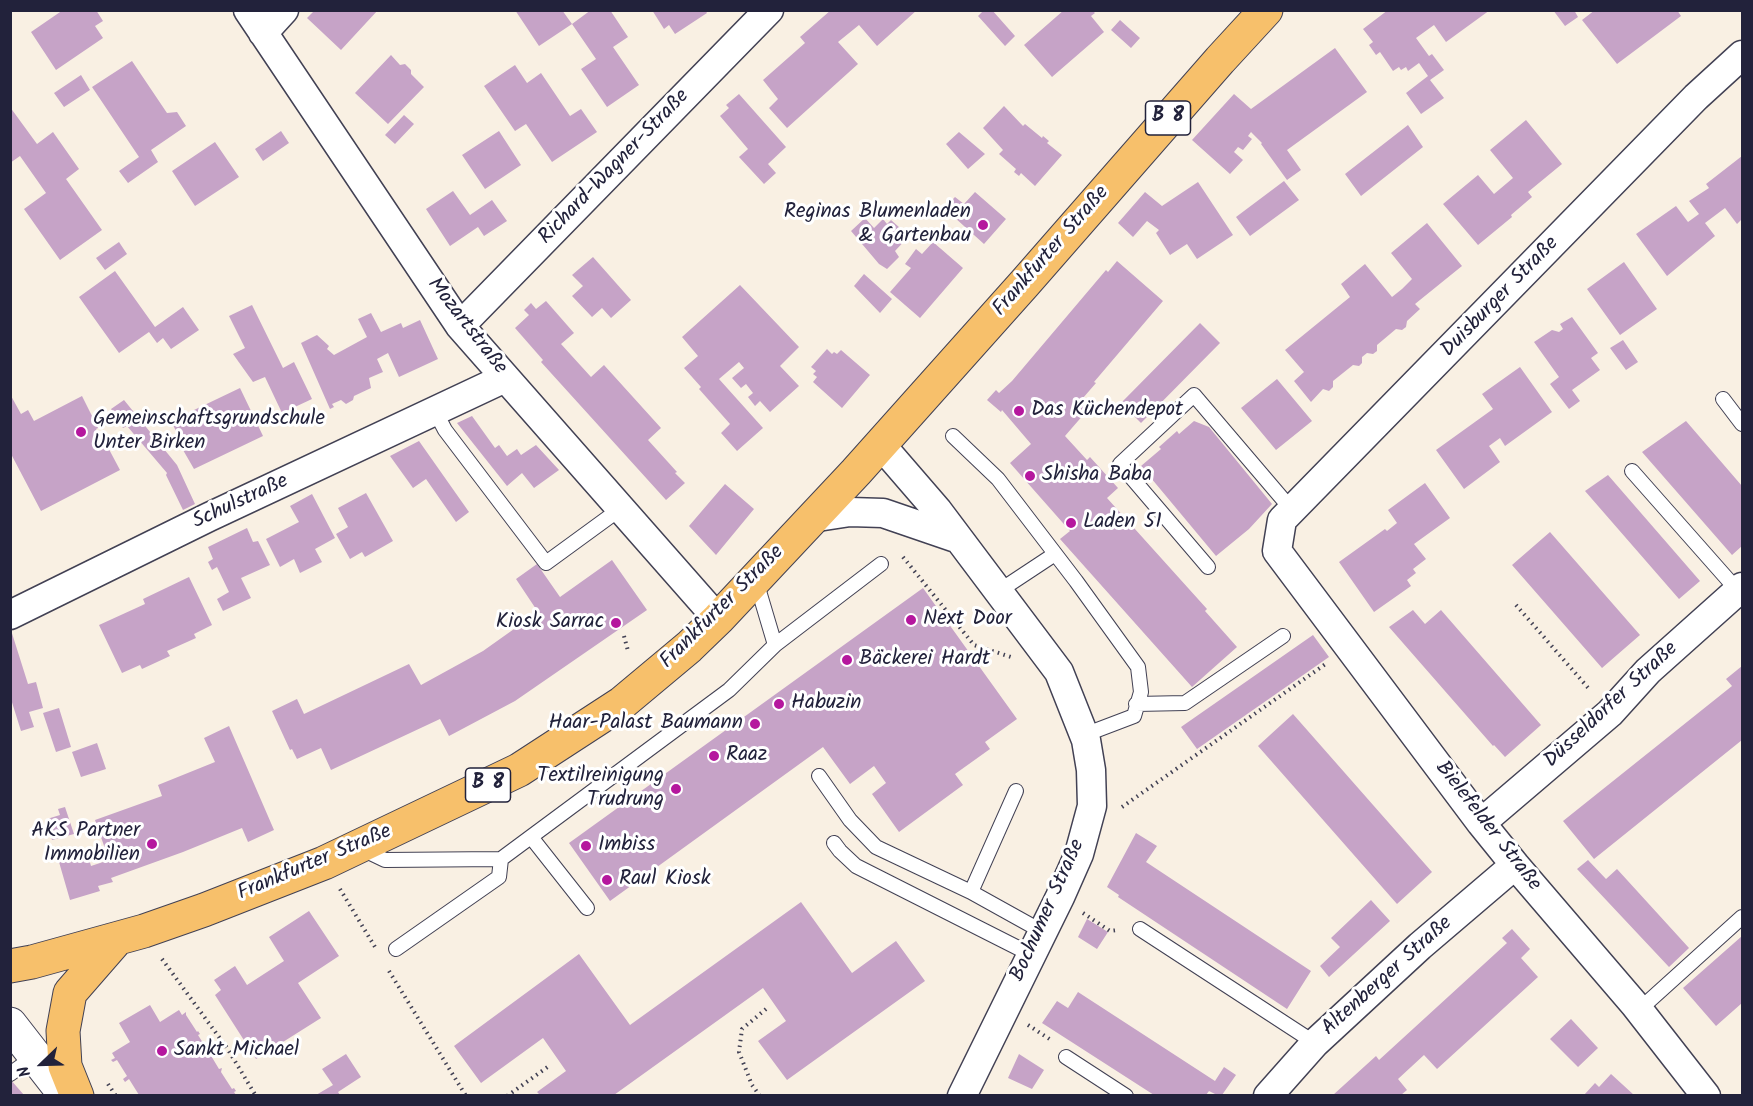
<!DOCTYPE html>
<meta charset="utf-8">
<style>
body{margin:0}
#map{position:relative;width:1753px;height:1106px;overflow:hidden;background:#f9f0e3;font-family:Kalam,sans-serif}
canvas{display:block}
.frame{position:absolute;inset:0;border:12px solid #22223b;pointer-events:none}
.north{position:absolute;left:12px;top:1034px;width:60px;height:60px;-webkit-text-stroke:4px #fff;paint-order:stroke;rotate:247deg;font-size:16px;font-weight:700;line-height:24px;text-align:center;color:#22223b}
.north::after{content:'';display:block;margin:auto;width:21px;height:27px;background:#22223b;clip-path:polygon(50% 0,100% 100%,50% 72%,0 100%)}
</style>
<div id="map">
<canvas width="1753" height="1106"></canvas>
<div class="frame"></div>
<div class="north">N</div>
</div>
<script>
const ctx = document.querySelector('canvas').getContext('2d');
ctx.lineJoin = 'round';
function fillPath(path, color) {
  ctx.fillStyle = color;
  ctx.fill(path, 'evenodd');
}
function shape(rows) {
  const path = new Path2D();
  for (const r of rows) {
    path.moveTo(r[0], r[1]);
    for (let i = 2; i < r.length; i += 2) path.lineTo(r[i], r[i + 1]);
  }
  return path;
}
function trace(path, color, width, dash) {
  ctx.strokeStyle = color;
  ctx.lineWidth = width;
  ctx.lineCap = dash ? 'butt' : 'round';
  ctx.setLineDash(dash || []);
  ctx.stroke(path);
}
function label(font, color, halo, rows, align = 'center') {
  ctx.font = font + ' Kalam,sans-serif';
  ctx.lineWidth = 6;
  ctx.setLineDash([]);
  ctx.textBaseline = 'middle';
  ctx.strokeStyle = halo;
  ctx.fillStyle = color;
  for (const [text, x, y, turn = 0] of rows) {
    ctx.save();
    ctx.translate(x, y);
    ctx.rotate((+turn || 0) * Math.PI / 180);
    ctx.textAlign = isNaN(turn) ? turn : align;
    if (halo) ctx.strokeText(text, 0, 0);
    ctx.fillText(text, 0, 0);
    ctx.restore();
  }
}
fillPath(shape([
 [63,10,85,10,86,12,96,10,103,21,95,26,103,38,56,70,31,32],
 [315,10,378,10,341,50,307,18],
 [515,10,562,10,572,24,591,10,610,10,628,37,613,47,639,85,607,107,581,69,596,59,572,24,539,46],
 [652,10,705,10,707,13,675,34,669,25,664,29],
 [831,10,917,10,877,46,859,25,838,42,858,64,787,128,769,108,778,99,763,80,805,43,800,37],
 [984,10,992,10,1015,36,1005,46,978,16],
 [1064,10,1092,10,1095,13,1091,16,1104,32,1052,77,1024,45],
 [1388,10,1490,10,1446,42,1434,25,1416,38,1429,56,1432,54,1444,70,1430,80,1444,98,1421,114,1406,93,1428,76,1419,63,1408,71,1406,67,1401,70,1399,67,1393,71,1380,52,1376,55,1369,45,1373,42,1363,29],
 [1553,10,1574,10,1578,17,1565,26],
 [1595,10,1677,10,1681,16,1617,64,1582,20],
 [1120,20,1140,38,1131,48,1111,30],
 [1335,48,1367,92,1287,150,1301,170,1287,180,1261,144,1262,143,1251,132,1248,136,1252,139,1243,150,1238,147,1234,152,1243,160,1230,174,1192,140,1234,94,1251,109],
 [391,55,400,65,405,64,411,70,411,74,424,87,388,124,355,93],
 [132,61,167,113,177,112,186,126,151,150,158,162,128,183,119,171,139,157,92,87],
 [515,65,527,83,541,73,570,116,581,109,597,132,552,162,526,124,515,131,484,86],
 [81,75,90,90,64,107,54,93],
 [739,94,786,147,768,164,776,173,764,184,739,157,748,149,720,116,729,108,726,105],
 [1004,106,1023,126,1025,124,1042,138,1043,136,1049,141,1047,143,1062,155,1035,186,1021,173,1019,176,1014,172,1016,169,999,154,1003,150,983,128],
 [10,107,37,144,53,132,79,169,66,179,102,230,60,260,24,209,46,193,20,156,10,163],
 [404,115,414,124,395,144,385,135],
 [1526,120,1562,164,1528,192,1532,197,1511,215,1512,217,1478,245,1443,204,1478,175,1494,194,1513,178,1490,150],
 [1408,125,1423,147,1361,196,1345,174],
 [281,131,289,143,263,161,255,149],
 [499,131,521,165,485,189,462,155],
 [959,132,985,154,968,169,946,144],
 [215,142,239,177,195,206,172,171],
 [1742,156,1742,219,1737,224,1725,208,1705,223,1715,236,1667,276,1636,234,1676,206,1688,222,1699,214,1689,201,1709,188,1706,184],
 [1284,181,1299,200,1250,236,1236,217],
 [1198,182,1233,235,1197,259,1187,244,1170,255,1156,233,1159,230,1147,221,1133,237,1118,223,1145,192,1162,206],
 [453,191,470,215,492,200,507,221,484,236,478,227,450,246,426,209],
 [975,192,1006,219,984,244,944,208,955,197,964,204],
 [865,218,874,228,883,219,887,224,891,220,909,236,895,251,899,257,887,269,879,264,851,231],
 [1427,223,1462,266,1415,304,1420,309,1407,321,1406,327,1402,330,1396,329,1377,345,1377,351,1373,354,1367,353,1362,357,1362,363,1359,366,1353,365,1333,381,1333,387,1329,391,1323,389,1311,402,1294,381,1304,372,1285,350,1350,297,1341,284,1365,264,1392,297,1402,289,1412,279,1391,253],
 [119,242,127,254,105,270,96,258],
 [933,242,963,268,920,318,890,292,911,268,905,264,916,249,922,254],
 [593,257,631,300,611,318,602,308,592,317,572,296,583,286,572,275],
 [1117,261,1163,301,1094,382,1096,383,1083,398,1091,406,1065,436,1087,460,1090,457,1118,488,1107,498,1207,609,1205,611,1237,647,1192,687,1060,539,1070,531,1010,463,1031,444,1002,410,1001,412,987,400,996,390,999,393,1012,381,1106,270,1108,272],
 [1624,262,1657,309,1620,335,1587,289],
 [115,271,155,327,183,307,199,330,171,349,163,338,157,343,149,332,119,353,79,297],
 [864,274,892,299,880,313,854,286],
 [740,285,799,347,780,366,799,386,770,412,760,401,755,406,748,397,753,393,746,384,741,388,732,378,744,368,739,362,719,379,763,428,737,451,721,433,730,424,699,389,701,387,684,368,698,356,682,337],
 [546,301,574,333,561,344,591,377,604,365,661,428,648,440,677,472,675,473,685,483,666,500,541,362,543,360,515,328,529,315,524,310,531,303,536,309],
 [252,305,283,368,294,362,312,399,282,413,265,377,253,382,233,354,245,348,229,316],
 [371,313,381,332,401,323,403,328,420,320,438,359,399,377,388,353,377,359,383,372,369,378,371,388,354,396,353,400,346,404,341,400,332,404,334,407,330,409,301,343,317,335,329,346,327,349,334,355,367,337,358,319],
 [1572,317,1598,353,1591,358,1600,370,1572,390,1580,401,1569,409,1550,384,1559,377,1534,342,1552,330,1559,332,1563,329,1560,324],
 [1200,323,1220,343,1141,423,1121,403],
 [1623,340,1638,362,1626,370,1610,348],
 [827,349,832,354,834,352,837,354,841,350,870,375,842,408,813,382,817,377,813,374,816,371,811,367],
 [1520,367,1552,412,1505,446,1500,438,1489,446,1500,462,1464,489,1436,450,1493,409,1482,394],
 [1277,379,1312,421,1276,450,1241,408],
 [240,388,263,436,194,469,179,443,181,441,171,421],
 [10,394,21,414,28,410,34,421,82,396,98,428,96,429,101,439,103,438,120,470,41,511,10,452],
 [124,400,177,465,195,504,183,510,166,475,167,473,127,426,123,428,111,409],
 [472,416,495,448,499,445,507,456,517,449,521,455,536,445,559,470,534,488,522,473,507,486,457,423],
 [1194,421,1209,427,1272,504,1249,529,1216,556,1141,466,1161,449,1159,447,1177,431,1179,434],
 [1686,421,1742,486,1742,546,1732,555,1642,452],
 [419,441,469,512,456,522,426,479,413,488,390,456],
 [1608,475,1700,581,1679,599,1585,491],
 [1425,483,1450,518,1414,544,1426,559,1413,569,1416,573,1407,580,1411,586,1374,612,1339,562,1385,529,1387,531,1397,523,1388,510],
 [725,484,754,509,716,555,689,526],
 [366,493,393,541,365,557,362,552,350,559,336,534,348,527,338,508],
 [312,494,335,538,315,549,322,562,300,573,294,559,280,567,266,539,299,522,290,506],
 [247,528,253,542,258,541,270,565,241,578,251,598,223,611,217,599,229,592,217,567,212,570,208,562,213,559,208,547],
 [1550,532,1640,635,1602,668,1512,565],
 [612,560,647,610,515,701,449,736,440,719,331,770,321,748,297,759,292,749,290,750,272,711,297,699,304,714,409,664,421,685,483,651,538,612,516,579,537,564,560,597],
 [189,577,212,625,194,634,196,638,167,651,170,656,142,669,140,665,122,673,99,625,145,604,143,599],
 [923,588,1017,719,985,742,990,749,955,774,963,785,899,832,872,794,886,783,874,766,850,784,823,747,610,901,569,843],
 [1413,610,1425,624,1441,610,1541,725,1505,757,1494,745,1493,746,1389,627],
 [10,627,28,684,36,682,43,708,29,712,34,727,21,731,10,696],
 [1313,635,1329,657,1197,749,1181,727],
 [1742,666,1742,740,1594,859,1563,821,1732,686,1726,679],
 [59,708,71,747,56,752,43,713],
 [1293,714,1432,872,1397,904,1258,746],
 [229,726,274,830,248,842,242,828,183,852,111,878,113,882,98,886,100,891,70,900,59,862,87,852,91,866,109,860,95,820,162,796,158,785,215,762,204,738],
 [97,743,106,769,81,777,72,752],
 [65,807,74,834,52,840,47,819,60,815,58,809],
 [1136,833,1157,846,1146,862,1311,971,1287,1009,1118,897,1119,895,1107,887],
 [1588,860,1606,879,1617,869,1689,948,1669,967,1577,869],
 [1371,900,1390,921,1329,977,1320,966,1340,947,1331,938],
 [801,902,852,973,896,941,925,981,787,1080,758,1041,786,1021,763,988,614,1095,540,1095,537,1092,566,1071,543,1038,481,1083,454,1046,579,954,630,1025],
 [309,911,339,956,298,983,321,1018,256,1059,215,995,221,990,214,980,235,966,247,985,284,961,269,937],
 [1087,919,1108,932,1097,949,1078,937],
 [1512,929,1530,949,1521,958,1538,977,1437,1069,1424,1055,1398,1079,1407,1090,1401,1095,1333,1095,1376,1056,1379,1060,1507,943,1502,938],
 [1742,936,1742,1003,1716,1026,1683,988],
 [1078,992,1215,1081,1224,1067,1236,1075,1222,1095,1217,1095,1209,1091,1206,1095,1154,1095,1042,1023,1057,1001,1068,1008],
 [150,1005,160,1022,179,1010,182,1015,186,1012,186,1015,197,1032,198,1031,200,1034,198,1035,208,1051,210,1050,212,1052,210,1054,219,1069,222,1068,221,1072,232,1089,234,1088,236,1091,234,1092,236,1095,139,1095,129,1079,125,1082,123,1079,127,1076,117,1060,113,1062,111,1060,115,1058,112,1053,130,1042,119,1023],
 [1571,1019,1598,1048,1578,1067,1550,1039],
 [346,1054,361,1077,338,1092,340,1095,316,1095,333,1085,322,1069],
 [1019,1054,1044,1070,1032,1089,1008,1078],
 [1611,1074,1634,1095,1584,1095,1595,1083,1599,1087],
 [10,1079,24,1095,10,1095]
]), '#c6a3c7');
const service = shape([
 [1723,399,1742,424],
 [435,411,445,430,546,563,620,509],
 [953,436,998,479,1076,581,1138,667,1141,692,1134,716,1084,735],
 [1632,471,1738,591],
 [1208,567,1120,464,1194,395,1292,510],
 [756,581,775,645],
 [999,591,1055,554],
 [1136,704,1185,703,1283,636],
 [819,776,850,820,876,847,971,892],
 [1016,791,971,892,1043,932],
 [531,837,587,908],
 [834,843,840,851,856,866,1032,955],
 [360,848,385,860,501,859,729,690,775,645,881,564],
 [1140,929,1315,1043],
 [396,949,499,877,501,859],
 [1639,1010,1742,917],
 [1066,1057,1126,1096],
 [10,1074,35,1056]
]);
const minor = shape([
 [248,10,460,326,718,619],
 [263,33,284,10],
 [460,326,769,10],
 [881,445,938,511,1059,672,1086,740,1091,770,1092,806,1079,854,1060,897,962,1096],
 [811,518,850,512,883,513,959,539],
 [10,615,209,517,505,378],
 [1481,823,1610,713,1648,671,1742,587],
 [1268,1096,1315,1043,1420,946,1515,865],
 [1706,1096,1635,1005,1515,865,1481,823,1277,551,1282,520,1696,97,1742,55]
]);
const tertiary = shape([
 [10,1024,66,1096]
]);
const primary = shape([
 [10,966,32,962,144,931,204,910,324,863,519,770,622,703,689,647,718,619,856,472,1024,284,1220,60,1266,10],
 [77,1096,65,1066,63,1031,70,993,117,939]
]);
trace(service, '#424154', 16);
trace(minor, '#424154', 31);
trace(tertiary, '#424154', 35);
trace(primary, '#424154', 35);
trace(shape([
 [903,557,974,645,1011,657],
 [1516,605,1590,690],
 [624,636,628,651],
 [1122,807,1327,663],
 [340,889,375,947],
 [1083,913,1110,931,1118,930],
 [162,959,227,1048,256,1096],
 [389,971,466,1096],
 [1028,1025,1051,1040],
 [108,1084,116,1096],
 [507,1096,549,1066],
 [760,1096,752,1085,739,1052,742,1029,766,1009]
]), '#424154', 4, [1.5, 4.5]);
trace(service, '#fff', 14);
trace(minor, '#fff', 28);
trace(tertiary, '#fff', 33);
trace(primary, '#f7c06b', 33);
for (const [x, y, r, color] of [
 [983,225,6,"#b5179e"],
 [1019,411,6,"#b5179e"],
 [81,432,6,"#b5179e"],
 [1030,476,6,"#b5179e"],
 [1071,523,6,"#b5179e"],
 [911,620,6,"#b5179e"],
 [616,623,6,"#b5179e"],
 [847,660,6,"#b5179e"],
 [779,704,6,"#b5179e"],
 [755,724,6,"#b5179e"],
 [714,756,6,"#b5179e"],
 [676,789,6,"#b5179e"],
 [152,844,6,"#b5179e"],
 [586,846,6,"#b5179e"],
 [607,880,6,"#b5179e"],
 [162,1051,6,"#b5179e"]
]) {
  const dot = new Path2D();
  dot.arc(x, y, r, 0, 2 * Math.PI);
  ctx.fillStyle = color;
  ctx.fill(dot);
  trace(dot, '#fff', 2);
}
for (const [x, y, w] of [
 [1168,118,45],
 [488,785,45]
]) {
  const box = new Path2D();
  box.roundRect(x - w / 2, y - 17, w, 34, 4.5);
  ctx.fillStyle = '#fff';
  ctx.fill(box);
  trace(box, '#22223b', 1.5);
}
label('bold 20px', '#22223b', null, [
 ["B 8",1168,118],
 ["B 8",488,785]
]);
label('21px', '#22223b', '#fff', [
 ["Richard-Wagner-Straße",615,168,-46],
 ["Frankfurter Straße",1052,252,-49],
 ["Duisburger Straße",1501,298,-46],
 ["Mozartstraße",466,327,52],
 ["Schulstraße",241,503,-25],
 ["Frankfurter Straße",723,608,-45],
 ["Düsseldorfer Straße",1612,706,-43],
 ["Bielefelder Straße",1487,827,52],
 ["Frankfurter Straße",315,864,-23],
 ["Bochumer Straße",1049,911,-66],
 ["Altenberger Straße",1388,977,-42]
]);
label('21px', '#22223b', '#fff', [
 ["Reginas Blumenladen",971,213,"right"],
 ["& Gartenbau",971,237,"right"],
 ["Das Küchendepot",1031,411],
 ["Gemeinschaftsgrundschule",93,420],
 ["Unter Birken",93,444],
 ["Shisha Baba",1042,476],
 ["Laden 51",1083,523],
 ["Next Door",923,620],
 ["Kiosk Sarrac",604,623,"right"],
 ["Bäckerei Hardt",859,660],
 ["Habuzin",791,704],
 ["Haar-Palast Baumann",743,724,"right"],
 ["Raaz",726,756],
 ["Textilreinigung",664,777,"right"],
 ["Trudrung",664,801,"right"],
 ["AKS Partner",140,832,"right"],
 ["Immobilien",140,856,"right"],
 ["Imbiss",598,846],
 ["Raul Kiosk",619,880],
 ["Sankt Michael",174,1051]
], 'left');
</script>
